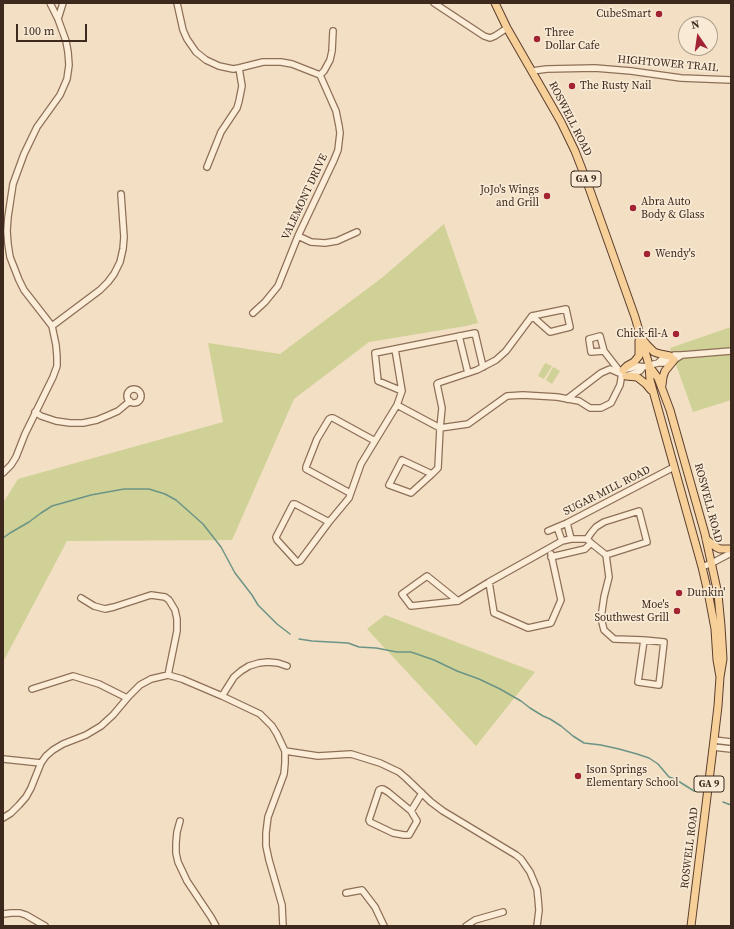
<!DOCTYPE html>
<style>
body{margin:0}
#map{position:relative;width:734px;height:929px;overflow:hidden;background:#f2dfc4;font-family:"Source Serif 4",serif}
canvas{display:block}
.frame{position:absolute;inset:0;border:4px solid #3d291e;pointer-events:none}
.north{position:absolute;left:678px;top:16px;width:40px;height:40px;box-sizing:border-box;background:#f8ead4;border:1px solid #ad9d8b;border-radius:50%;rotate:347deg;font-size:11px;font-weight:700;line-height:16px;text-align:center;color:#3d291e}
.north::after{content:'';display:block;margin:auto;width:14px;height:18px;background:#a22332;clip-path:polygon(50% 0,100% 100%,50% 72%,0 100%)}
.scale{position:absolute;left:16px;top:24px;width:71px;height:18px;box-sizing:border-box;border:2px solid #3d291e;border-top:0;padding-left:5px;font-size:12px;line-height:14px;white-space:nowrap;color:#3d291e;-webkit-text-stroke:3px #f8ead4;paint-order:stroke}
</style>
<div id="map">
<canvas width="734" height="929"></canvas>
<div class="frame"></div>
<div class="north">N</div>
<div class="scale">100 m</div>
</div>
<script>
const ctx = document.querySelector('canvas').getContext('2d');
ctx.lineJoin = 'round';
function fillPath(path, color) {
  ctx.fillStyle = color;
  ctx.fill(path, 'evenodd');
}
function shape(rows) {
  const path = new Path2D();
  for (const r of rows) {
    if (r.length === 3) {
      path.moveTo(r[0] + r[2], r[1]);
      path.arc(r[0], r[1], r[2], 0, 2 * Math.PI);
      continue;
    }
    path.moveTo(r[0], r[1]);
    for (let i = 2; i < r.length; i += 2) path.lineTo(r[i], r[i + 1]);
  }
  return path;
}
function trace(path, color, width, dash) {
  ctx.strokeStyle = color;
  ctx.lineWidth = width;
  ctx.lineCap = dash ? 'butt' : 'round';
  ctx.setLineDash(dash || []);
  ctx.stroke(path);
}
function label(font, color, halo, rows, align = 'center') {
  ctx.font = font + ' "Source Serif 4",serif';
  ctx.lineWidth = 3.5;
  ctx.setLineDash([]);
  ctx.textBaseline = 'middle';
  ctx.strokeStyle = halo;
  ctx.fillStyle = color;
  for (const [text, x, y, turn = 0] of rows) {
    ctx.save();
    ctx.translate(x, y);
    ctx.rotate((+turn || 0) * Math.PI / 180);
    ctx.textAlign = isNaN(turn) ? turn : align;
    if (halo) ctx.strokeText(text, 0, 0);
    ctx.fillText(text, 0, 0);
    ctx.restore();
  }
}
fillPath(shape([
 [444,224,478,323,466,326,369,342,294,399,232,540,67,541,3,662,3,503,18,479,223,422,208,343,280,354,383,277],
 [731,327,731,400,693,412,670,348],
 [545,363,552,366,544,379,538,376],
 [553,367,560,371,552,384,546,380],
 [385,615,535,672,476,746,367,629]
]), '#d0d196');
trace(shape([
 [3,538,10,533,29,522,41,513,52,506,91,495,124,489,149,489,165,494,176,500,203,524,221,547,235,573,252,595,258,605,277,624,290,634],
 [299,639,312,641,348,643,359,647,376,648,397,652,411,652,434,660,457,671,479,679,500,689,521,701,530,708,543,716,550,719,561,726,573,736,584,743,601,745,619,749,637,754,649,758,658,764,669,777,675,779,694,791],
 [723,802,731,805]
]), '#6c9486', 1.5);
const minor = shape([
 [177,3,183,30,187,39,196,52,206,60,219,66,233,69,239,68,263,62,281,62,292,64,320,75,336,111,339,126,340,133,338,150,334,160,298,236,278,286,265,302,253,313],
 [434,3,484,36,490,38,495,36,507,28],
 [58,19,63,3],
 [532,71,547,69,595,68,631,71,681,78,731,80],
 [320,75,324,71,330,60,332,51,333,31],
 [207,167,221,132,237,108,239,101,242,86,239,68],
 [298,236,311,242,325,243,337,241,357,232],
 [52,326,100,290,108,282,114,274,120,262,123,249,124,237,121,194],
 [459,336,468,373],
 [604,351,600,336,589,339,591,352,604,351,621,373],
 [658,363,662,359,674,355,682,355,731,351],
 [134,396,7],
 [402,391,378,381,375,353,475,333,483,367],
 [567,399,601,373,610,369,626,376,640,371,643,367],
 [397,405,440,428,468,424,507,396,523,395,557,397,579,401,590,408,601,408,611,403,620,385,622,373,623,370,638,366,643,367,658,363,665,363,674,360,682,355],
 [35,412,41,416,56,421,70,423,83,423,97,420,109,415,118,411,130,401],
 [3,473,11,465,16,457,25,434,53,377,57,366,57,357,56,345,52,326,24,290,19,280,10,257,8,244,7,231,8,217,13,184,24,154,37,127,60,95,67,79,69,65,68,52,66,41,58,19,50,3],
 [432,474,402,460,389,485,411,493,432,474,438,468,440,428,442,408,437,384,438,383,477,370,496,360,506,351,532,316,566,309,570,327,550,332,532,316],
 [350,493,306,469,306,467,317,439,329,419,331,418,333,418,375,441],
 [329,522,295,504,293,504,276,537,277,540,297,562,300,561,323,530,329,522,349,498,361,464,375,441,397,405,402,391,395,349],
 [567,523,571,539],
 [557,527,562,541],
 [548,531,567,523,674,467],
 [587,539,591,533,596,527,604,522,639,511,647,542,606,555],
 [551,557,585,549,591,543,606,555,609,577,604,597,601,618,604,630,614,639,644,640,664,642,659,685,638,682,644,640],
 [702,567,712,563,731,553],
 [489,582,494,613,528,628,551,623,561,600,551,554],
 [81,598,94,606,105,609,114,607,151,595,165,597,169,600,175,610,177,619,177,631,168,675],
 [458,601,427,576,402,594,411,606,458,601,489,582,562,541,571,539,587,539,591,543],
 [32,689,73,676,99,684,127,698],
 [222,696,234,677,241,671,249,666,259,663,268,662,278,663,287,666],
 [714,740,731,742],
 [713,747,731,749],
 [285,751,318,756,351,754,380,763,399,772,406,778,431,802,443,811,516,855,521,859,530,872,537,889,538,898,539,910,537,926],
 [3,759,41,763],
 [411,811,417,821,409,835,404,835,393,833,370,822,369,820,379,790,381,789,383,789,388,792,411,811,422,793],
 [3,818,11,813,19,805,26,797,31,788,41,763,46,756,53,750,63,744,86,735,101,726,113,715,129,696,140,685,151,679,168,675,182,679,222,696,260,714,272,726,277,734,285,751,285,763,284,774,268,817,266,833,266,846,269,860,282,905,283,926],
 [180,821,177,832,176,843,176,853,178,862,187,881,211,917,216,926],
 [346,893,362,890,375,907,384,926],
 [3,914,11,913,20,913,26,915,45,926],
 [466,926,475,920,503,912]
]);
const major = shape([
 [495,3,507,28,561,122,575,151,587,182,635,317,649,365,650,380,702,567,709,597,715,629,717,660,720,677],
 [643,340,647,345,654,352,660,354,670,356],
 [649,366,658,378,670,410,705,534,718,594,721,626,723,659,720,677,718,706,714,740,691,926],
 [623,370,627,366,634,362,639,356,639,341],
 [626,376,637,377,646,384,651,390],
 [662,385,663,377,665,371,674,360],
 [706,539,716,547,720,549,731,549]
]);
trace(minor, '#8e6f58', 8);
trace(major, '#5b3e2d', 9);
trace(minor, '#fbedd8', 5.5);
trace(major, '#f7d099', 7);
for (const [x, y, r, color] of [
 [659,14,4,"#a22332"],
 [537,39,4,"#a22332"],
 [572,86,4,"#a22332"],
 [547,196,4,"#a22332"],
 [633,208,4,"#a22332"],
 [647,254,4,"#a22332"],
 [676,334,4,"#a22332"],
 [679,593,4,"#a22332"],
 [677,611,4,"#a22332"],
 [578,776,4,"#a22332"]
]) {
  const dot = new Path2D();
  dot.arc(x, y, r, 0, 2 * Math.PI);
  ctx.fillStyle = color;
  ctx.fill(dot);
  trace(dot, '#f8ead4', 1.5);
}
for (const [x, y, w] of [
 [586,179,30],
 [709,784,30]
]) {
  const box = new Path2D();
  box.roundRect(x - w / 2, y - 8, w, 16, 3);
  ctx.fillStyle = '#f8ead4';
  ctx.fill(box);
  trace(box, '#3d291e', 1);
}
label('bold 10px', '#3d291e', null, [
 ["GA 9",586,179],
 ["GA 9",709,784]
]);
label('11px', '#3d291e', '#f8ead4', [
 ["CubeSmart",651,14,"right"],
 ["Three",545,33],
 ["Dollar Cafe",545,46],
 ["The Rusty Nail",580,86],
 ["JoJo's Wings",539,190,"right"],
 ["and Grill",539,203,"right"],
 ["Abra Auto",641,202],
 ["Body & Glass",641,215],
 ["Wendy's",655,254],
 ["Chick-fil-A",668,334,"right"],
 ["Dunkin'",687,593],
 ["Moe's",669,605,"right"],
 ["Southwest Grill",669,618,"right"],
 ["Ison Springs",586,770],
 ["Elementary School",586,783]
], 'left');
label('11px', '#3d291e', '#f8ead4', [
 ["HIGHTOWER TRAIL",668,64,5],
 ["ROSWELL ROAD",570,119,63],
 ["VALEMONT DRIVE",305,197,-65],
 ["SUGAR MILL ROAD",607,491,-27],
 ["ROSWELL ROAD",708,503,75],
 ["ROSWELL ROAD",690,848,-83]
]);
</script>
